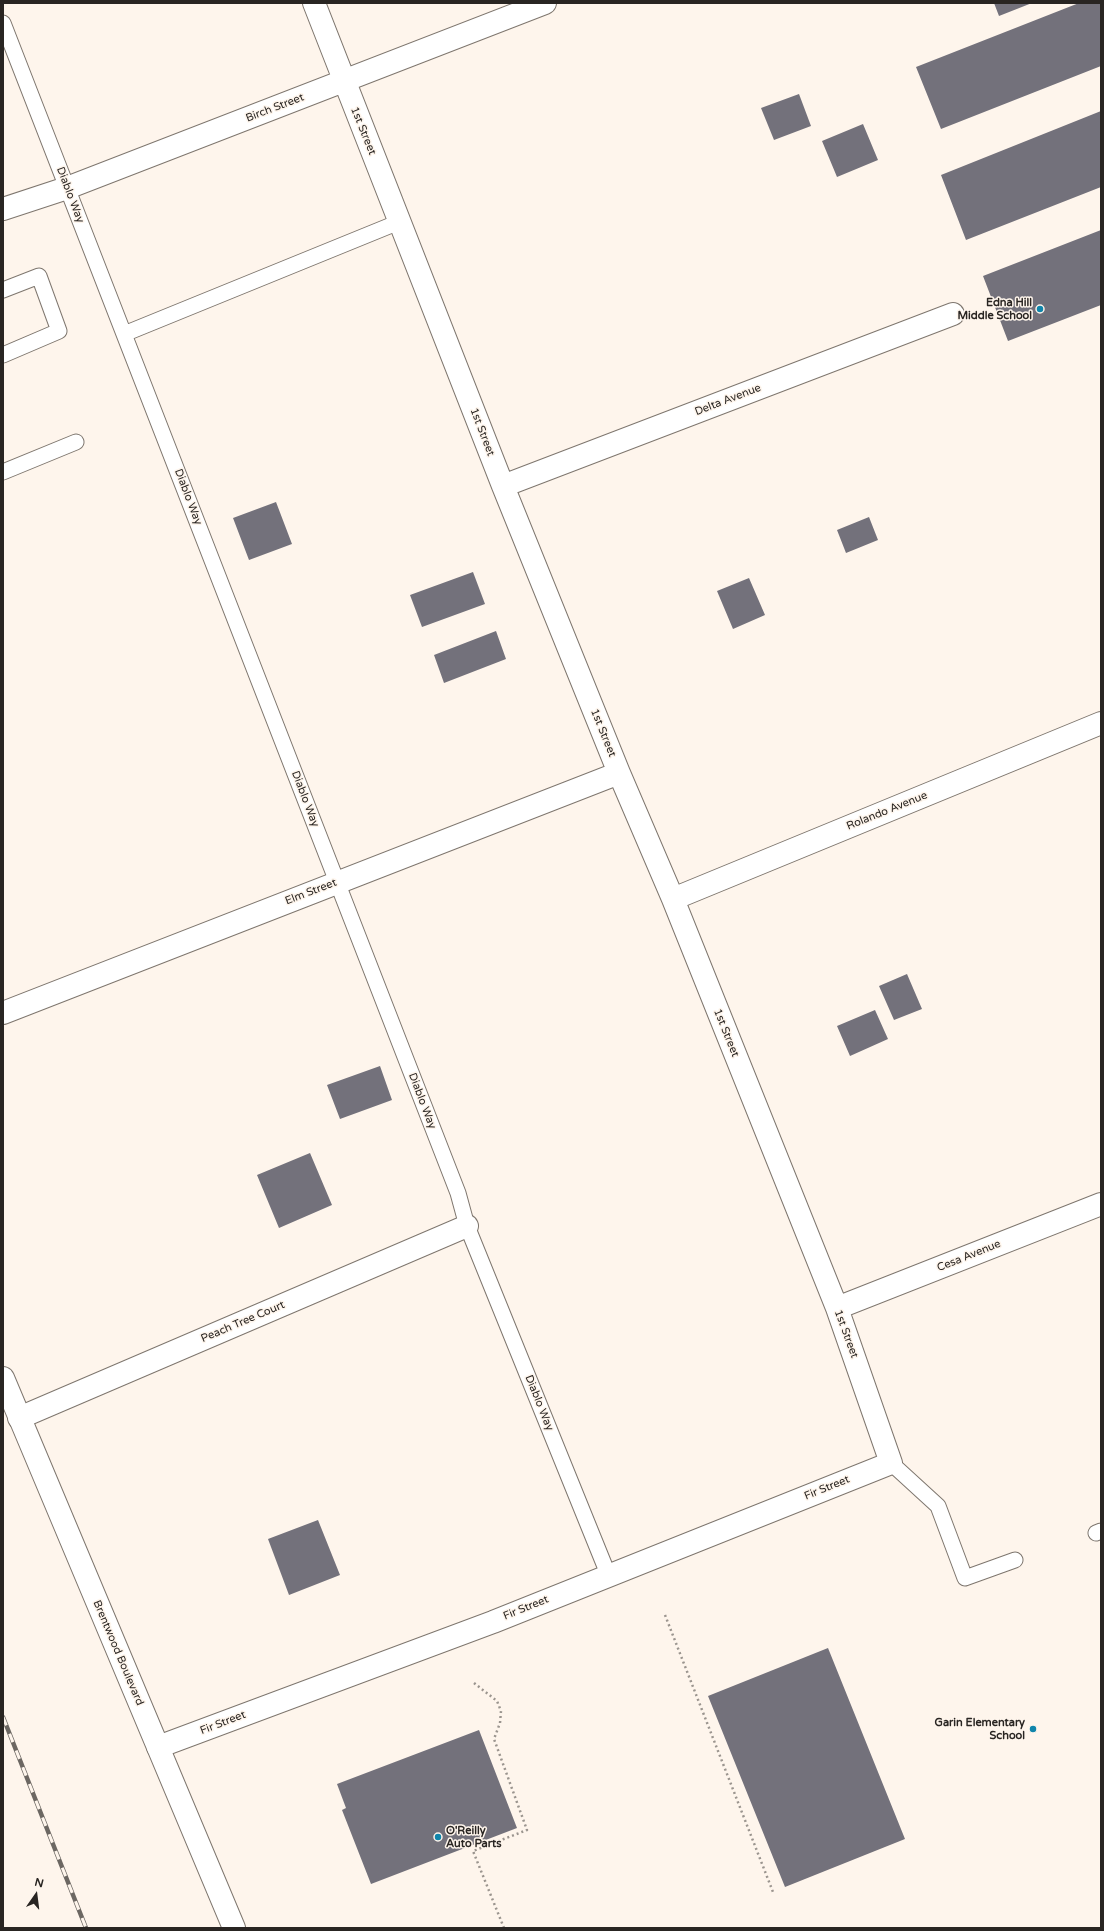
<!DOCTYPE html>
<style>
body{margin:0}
#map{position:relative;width:1104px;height:1931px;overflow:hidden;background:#fef5ec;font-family:"Varela Round",sans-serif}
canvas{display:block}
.frame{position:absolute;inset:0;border:4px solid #292522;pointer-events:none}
.north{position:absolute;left:16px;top:1875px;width:40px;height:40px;-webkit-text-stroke:3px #fef5ec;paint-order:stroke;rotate:14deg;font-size:11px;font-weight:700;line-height:16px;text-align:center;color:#292522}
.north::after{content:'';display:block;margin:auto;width:14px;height:18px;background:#292522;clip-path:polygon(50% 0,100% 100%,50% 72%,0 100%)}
</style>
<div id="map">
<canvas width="1104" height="1931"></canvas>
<div class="frame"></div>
<div class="north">N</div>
</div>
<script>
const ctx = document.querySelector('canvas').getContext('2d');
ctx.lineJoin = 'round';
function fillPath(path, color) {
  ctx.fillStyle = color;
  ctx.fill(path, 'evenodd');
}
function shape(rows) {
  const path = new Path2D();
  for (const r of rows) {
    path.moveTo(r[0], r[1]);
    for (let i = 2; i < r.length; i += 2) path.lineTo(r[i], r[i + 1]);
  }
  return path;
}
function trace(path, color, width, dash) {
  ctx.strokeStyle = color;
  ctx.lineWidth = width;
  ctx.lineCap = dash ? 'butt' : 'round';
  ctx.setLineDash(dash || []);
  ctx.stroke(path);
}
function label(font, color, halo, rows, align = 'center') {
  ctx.font = font + ' "Varela Round",sans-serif';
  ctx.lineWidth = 3;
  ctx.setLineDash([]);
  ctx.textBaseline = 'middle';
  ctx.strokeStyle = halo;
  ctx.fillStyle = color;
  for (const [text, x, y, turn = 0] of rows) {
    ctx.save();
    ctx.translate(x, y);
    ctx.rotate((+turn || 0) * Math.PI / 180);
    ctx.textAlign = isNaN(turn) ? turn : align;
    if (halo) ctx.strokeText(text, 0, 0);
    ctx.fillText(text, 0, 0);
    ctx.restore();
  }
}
fillPath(shape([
 [994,3,1032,3,999,16],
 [1079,3,1101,3,1101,66,941,129,916,67],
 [799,94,811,126,774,140,761,108],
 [1101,111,1101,187,966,240,941,175],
 [863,124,878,160,837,177,822,141],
 [1101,230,1101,305,1008,341,983,276],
 [276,502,292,544,249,560,233,518],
 [869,517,878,540,846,553,837,530],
 [473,572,485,604,422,627,410,595],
 [749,578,765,615,733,629,717,591],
 [496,631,506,659,444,683,434,655],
 [907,974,922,1009,894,1020,879,986],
 [875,1010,888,1039,850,1056,837,1026],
 [380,1066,392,1100,340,1119,327,1085],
 [310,1153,332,1205,279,1228,257,1175],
 [318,1520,340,1575,289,1595,268,1539],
 [828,1648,905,1839,785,1887,708,1696],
 [479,1730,517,1828,371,1884,342,1810,346,1808,337,1784]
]), '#73717b');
const service = shape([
 [3,23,458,1193,467,1226,608,1574],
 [3,290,39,276,59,331,3,355],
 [124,334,399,222],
 [3,472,76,442],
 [891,1463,938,1506,965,1578,1015,1560],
 [1096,1533,1101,1531]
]);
const minor = shape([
 [3,209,67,188,545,3],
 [503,486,953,314],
 [673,899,1101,723],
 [3,1013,619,773],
 [837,1308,1101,1204],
 [19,1418,467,1226],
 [158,1747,493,1622,891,1463,837,1308,673,899,619,773,503,486,314,3]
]);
const primary = shape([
 [3,1378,234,1928]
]);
trace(service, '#7e766e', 17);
trace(minor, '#7e766e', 24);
trace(primary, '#7e766e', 24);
trace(shape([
 [665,1615,773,1892],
 [474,1683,497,1701,501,1711,500,1723,494,1739,527,1830,473,1851,504,1928]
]), '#9b958f', 2.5, [2, 3]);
trace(service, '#fff', 15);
trace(minor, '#fff', 22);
trace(primary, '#fff', 22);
const rail = shape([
 [3,1717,86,1928]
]);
trace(rail, '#6c6762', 4.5);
trace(rail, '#fef5ec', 3, [9]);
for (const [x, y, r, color] of [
 [1040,309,4,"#1085ab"],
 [1033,1729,4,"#1085ab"],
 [438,1837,4,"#1085ab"]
]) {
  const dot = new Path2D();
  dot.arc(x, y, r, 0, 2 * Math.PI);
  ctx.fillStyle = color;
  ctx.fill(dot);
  trace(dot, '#fef5ec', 1.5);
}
label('11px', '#292522', '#fef5ec', [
 ["Birch Street",275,108,-21],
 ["1st Street",363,131,68],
 ["Diablo Way",70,195,69],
 ["Delta Avenue",728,400,-21],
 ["1st Street",482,432,69],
 ["Diablo Way",188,497,69],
 ["1st Street",603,733,68],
 ["Diablo Way",305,799,69],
 ["Rolando Avenue",887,811,-22],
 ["Elm Street",311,892,-21],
 ["1st Street",726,1033,68],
 ["Diablo Way",422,1101,69],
 ["Cesa Avenue",969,1256,-22],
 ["Peach Tree Court",243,1322,-23],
 ["1st Street",846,1334,70],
 ["Diablo Way",539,1403,68],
 ["Fir Street",827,1488,-22],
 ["Fir Street",526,1608,-22],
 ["Brentwood Boulevard",118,1653,67],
 ["Fir Street",223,1723,-21]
]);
label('bold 11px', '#292522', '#fef5ec', [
 ["Edna Hill",1032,303],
 ["Middle School",1032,316],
 ["Garin Elementary",1025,1723],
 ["School",1025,1736],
 ["O'Reilly",446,1831,"left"],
 ["Auto Parts",446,1844,"left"]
], 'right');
</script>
